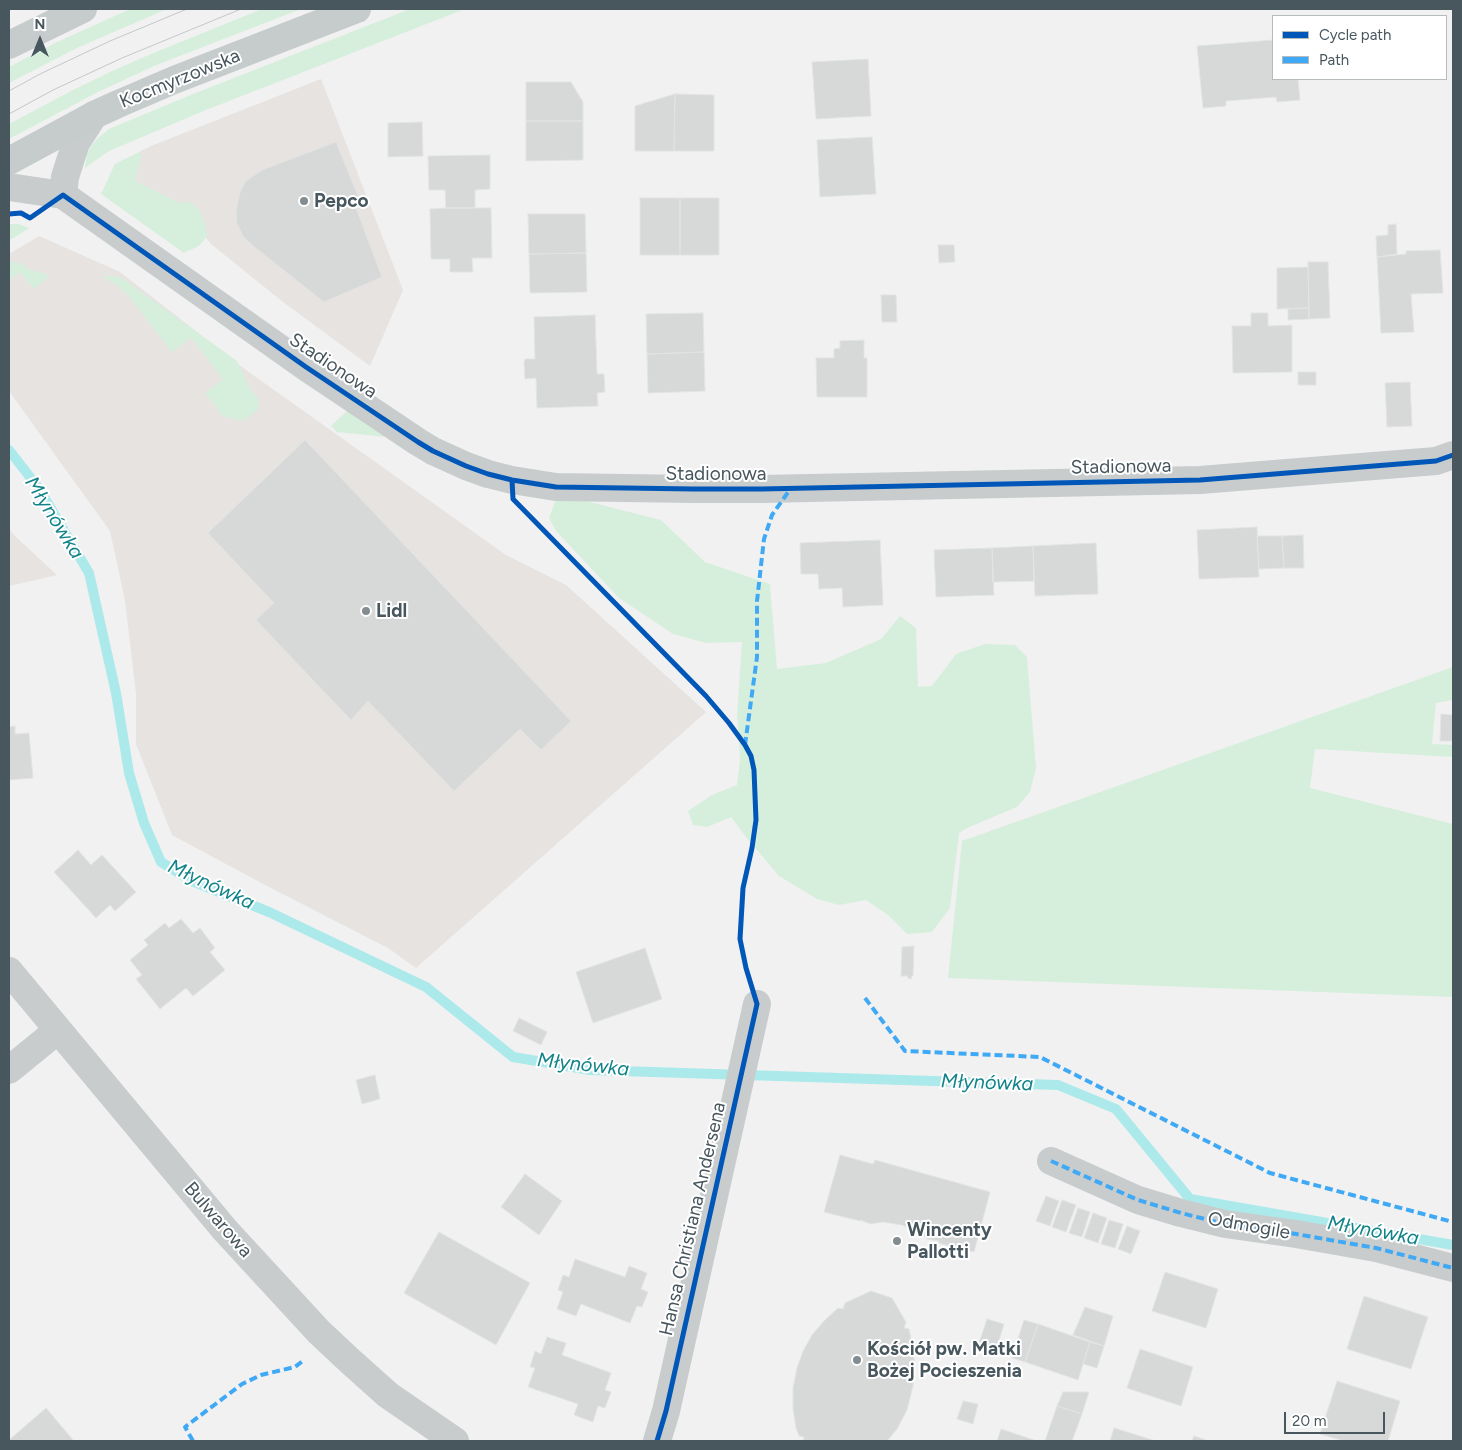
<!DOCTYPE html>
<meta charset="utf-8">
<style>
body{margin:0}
#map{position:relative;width:1462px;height:1450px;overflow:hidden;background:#f1f1f1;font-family:Figtree,sans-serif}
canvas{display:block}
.frame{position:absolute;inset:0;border:10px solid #48565d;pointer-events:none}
.legend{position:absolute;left:1272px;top:15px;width:175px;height:65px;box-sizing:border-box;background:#fff;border:1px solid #b6bbbe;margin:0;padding:6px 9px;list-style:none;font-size:15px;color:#48565d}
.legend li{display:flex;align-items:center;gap:10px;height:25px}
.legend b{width:25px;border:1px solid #b6bbbe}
.north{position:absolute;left:15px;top:15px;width:50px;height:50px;-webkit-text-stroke:4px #fff;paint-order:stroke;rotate:0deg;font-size:14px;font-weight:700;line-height:20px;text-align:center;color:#48565d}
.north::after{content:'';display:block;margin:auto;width:18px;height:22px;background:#48565d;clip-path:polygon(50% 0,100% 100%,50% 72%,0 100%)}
.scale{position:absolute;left:1284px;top:1412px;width:101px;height:22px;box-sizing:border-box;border:2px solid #48565d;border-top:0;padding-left:6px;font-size:15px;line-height:18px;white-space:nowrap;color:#48565d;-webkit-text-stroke:4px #fff;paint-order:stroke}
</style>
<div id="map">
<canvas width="1462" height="1450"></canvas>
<div class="frame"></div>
<ul class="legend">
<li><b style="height:6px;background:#0057b8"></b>Cycle path</li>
<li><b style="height:6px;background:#3fa9f5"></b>Path</li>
</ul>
<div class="north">N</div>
<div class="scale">20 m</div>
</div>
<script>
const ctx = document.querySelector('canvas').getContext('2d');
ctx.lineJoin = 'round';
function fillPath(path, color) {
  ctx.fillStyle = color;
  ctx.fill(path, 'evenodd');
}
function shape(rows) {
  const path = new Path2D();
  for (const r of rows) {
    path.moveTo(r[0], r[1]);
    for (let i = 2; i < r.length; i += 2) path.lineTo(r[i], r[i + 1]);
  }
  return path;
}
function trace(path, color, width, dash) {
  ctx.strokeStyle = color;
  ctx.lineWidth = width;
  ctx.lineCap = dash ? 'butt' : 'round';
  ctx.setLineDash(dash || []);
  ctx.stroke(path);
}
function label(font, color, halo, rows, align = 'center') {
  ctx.font = font + ' Figtree,sans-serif';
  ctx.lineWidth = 4;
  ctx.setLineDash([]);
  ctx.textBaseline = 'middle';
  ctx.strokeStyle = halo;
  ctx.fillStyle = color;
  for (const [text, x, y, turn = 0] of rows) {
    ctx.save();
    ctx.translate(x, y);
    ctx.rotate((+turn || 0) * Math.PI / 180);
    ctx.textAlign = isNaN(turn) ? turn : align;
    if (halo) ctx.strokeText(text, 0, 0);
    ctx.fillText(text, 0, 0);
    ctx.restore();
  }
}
fillPath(shape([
 [321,79,403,290,370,366,283,302,211,244,182,209,109,178,115,164,151,146],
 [39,236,120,272,246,370,506,555,566,585,706,712,416,968,388,948,267,886,172,835,136,744,136,694,125,600,110,531,9,391,9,254],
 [9,529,17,538,57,575,9,586]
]), '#e6e3e0');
fillPath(shape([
 [130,9,167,9,77,48,9,83,9,67,55,43],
 [262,9,301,9,154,66,96,93,9,139,9,124,71,91,110,72,151,54],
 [410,9,465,9,206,110,109,151,85,168,87,154,92,145,98,138,109,129,193,94],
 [140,152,141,156,135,181,179,203,188,202,192,203,199,210,206,227,207,235,205,239,199,246,184,253,101,194,115,164],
 [9,224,19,224,29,228,9,241],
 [9,261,22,264,30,270,50,275,34,289,20,272,9,281],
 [102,276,120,277,237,361,251,391,257,397,259,402,258,409,248,418,241,421,223,416,205,393,223,379,191,338,172,352,129,296,117,285],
 [350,408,395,438,337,432,331,426],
 [556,499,578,499,661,520,705,562,770,584,777,669,826,663,881,639,900,616,916,628,918,687,932,686,956,654,985,644,1015,645,1027,657,1036,768,1030,792,1017,807,967,828,959,833,950,908,932,932,907,934,888,915,866,900,839,905,817,899,779,876,746,837,731,817,707,827,693,825,688,811,712,795,737,785,740,759,737,714,742,642,706,643,673,634,619,598,556,531,549,518],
 [1453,667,1453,700,1436,703,1432,744,1453,745,1453,757,1315,749,1310,788,1453,824,1453,997,948,978,962,841]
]), '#d6efdc');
trace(shape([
 [9,450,40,490,89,573,116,693,129,773,144,823,161,862,192,881,269,912,426,987,513,1057,590,1070,1058,1085,1116,1109,1190,1199,1453,1245]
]), '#ace9eb', 10);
const building = shape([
 [1273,40,1273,79,1298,79,1300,100,1277,102,1276,97,1226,101,1226,106,1203,108,1197,46,1273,40],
 [868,59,871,116,816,119,812,62,868,59],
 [526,82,571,82,583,102,583,121,526,121,526,82],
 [675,94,714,95,714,151,674,151,675,94],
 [675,94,674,151,635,151,635,106,675,94],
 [526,121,583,121,583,160,526,161,526,121],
 [422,122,423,156,388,157,388,123,422,122],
 [872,137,876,194,820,197,817,140,872,137],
 [336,142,360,201,354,203,382,277,324,302,252,245,243,236,237,224,236,211,240,192,245,182,253,176,262,170,336,142],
 [490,155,490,189,475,190,475,208,446,208,445,190,429,190,428,156,490,155],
 [640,198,680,198,680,255,640,255,640,198],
 [680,198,719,198,719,255,680,255,680,198],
 [446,208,491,208,492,258,472,258,473,272,450,272,450,259,431,259,430,209,446,208],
 [528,214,585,214,586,253,529,254,528,214],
 [1396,224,1397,254,1377,257,1376,236,1388,235,1388,225,1396,224],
 [938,245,954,245,955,262,939,263,938,245],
 [1440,250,1443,293,1411,294,1414,332,1381,333,1377,257,1406,254,1406,251,1440,250],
 [586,253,587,292,530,293,529,254,586,253],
 [1308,262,1328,262,1330,318,1309,319,1308,262],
 [1308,267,1309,308,1277,309,1277,268,1308,267],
 [881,295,896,295,897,322,882,322,881,295],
 [1309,308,1309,319,1288,320,1288,309,1309,308],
 [703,313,704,352,647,354,646,314,703,313],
 [1251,313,1268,313,1268,326,1292,325,1292,372,1233,373,1232,326,1251,326,1251,313],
 [595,315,597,374,604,374,605,392,597,393,598,406,537,408,536,378,525,379,524,363,525,359,535,359,534,317,595,315],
 [864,340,864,358,867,358,867,397,817,397,816,358,834,358,834,349,840,348,840,341,864,340],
 [704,352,705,391,648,393,647,354,704,352],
 [1298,372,1316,372,1316,385,1298,385,1298,372],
 [1410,382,1412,426,1387,427,1385,383,1410,382],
 [305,440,571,721,541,750,520,729,454,791,368,701,351,720,256,620,274,603,208,533,305,440],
 [1257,527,1259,577,1199,579,1197,530,1257,527],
 [1303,535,1304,568,1284,568,1282,536,1303,535],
 [1257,536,1282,536,1284,568,1259,569,1257,536],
 [880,540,883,605,843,607,842,588,819,589,818,574,801,574,800,543,880,540],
 [1096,543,1098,594,1035,596,1033,546,1096,543],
 [1033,546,1034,581,993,582,992,548,1033,546],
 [992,548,994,595,936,597,934,550,992,548],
 [1441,714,1453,715,1453,741,1440,741,1441,714],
 [15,726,15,734,29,733,33,778,9,780,9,727,15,726],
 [78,850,91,865,102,855,136,892,115,911,110,905,96,918,54,872,78,850],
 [181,919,193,933,200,928,215,948,210,952,225,970,193,996,186,988,160,1009,136,979,142,975,130,960,148,945,144,940,165,923,169,928,181,919],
 [914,946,913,976,912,976,911,979,908,978,908,976,901,976,902,947,914,946],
 [645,948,662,999,593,1023,576,972,645,948],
 [519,1018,547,1032,541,1045,513,1031,519,1018],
 [375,1075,380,1099,362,1104,356,1080,375,1075],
 [840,1155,873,1164,875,1160,990,1192,974,1252,938,1243,939,1241,927,1239,920,1233,902,1225,883,1222,871,1224,860,1220,860,1221,824,1212,840,1155],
 [525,1174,562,1201,539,1235,501,1207,525,1174],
 [1046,1196,1059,1201,1050,1226,1036,1221,1046,1196],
 [1062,1200,1076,1205,1066,1232,1052,1227,1062,1200],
 [1078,1208,1090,1212,1082,1237,1069,1233,1078,1208],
 [1093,1213,1107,1218,1098,1243,1084,1238,1093,1213],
 [1109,1220,1123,1224,1115,1248,1101,1244,1109,1220],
 [1127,1226,1140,1231,1131,1254,1118,1249,1127,1226],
 [439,1232,530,1283,496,1345,404,1293,439,1232],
 [575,1259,625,1277,629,1266,647,1273,641,1289,648,1292,642,1307,637,1306,630,1323,581,1304,576,1316,557,1309,563,1292,558,1290,563,1275,569,1277,575,1259],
 [1165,1272,1218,1289,1206,1328,1152,1311,1165,1272],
 [871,1291,892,1298,906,1322,904,1328,909,1329,913,1348,915,1368,913,1386,907,1410,897,1429,887,1441,803,1441,804,1437,799,1436,796,1428,793,1409,793,1388,797,1368,803,1351,812,1335,824,1321,838,1308,843,1309,845,1303,871,1291],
 [1364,1296,1428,1317,1411,1369,1347,1349,1364,1296],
 [1085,1307,1113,1316,1104,1346,1073,1335,1085,1307],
 [987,1319,1004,1324,995,1354,977,1349,987,1319],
 [1024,1320,1038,1324,1025,1362,1012,1358,1024,1320],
 [1038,1324,1090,1342,1078,1380,1025,1362,1038,1324],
 [547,1337,566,1343,562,1355,611,1373,605,1390,611,1392,605,1408,598,1406,593,1422,574,1415,578,1404,528,1387,535,1368,530,1367,535,1351,541,1354,547,1337],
 [1090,1342,1104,1346,1097,1368,1083,1364,1090,1342],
 [1140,1349,1193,1367,1181,1406,1127,1388,1140,1349],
 [1337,1381,1400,1401,1388,1441,1344,1441,1320,1434,1337,1381],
 [1063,1392,1089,1392,1082,1414,1057,1406,1063,1392],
 [963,1401,978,1404,973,1424,957,1419,963,1401],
 [1057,1406,1082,1414,1072,1441,1045,1441,1057,1406],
 [46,1408,74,1441,9,1441,9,1440,46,1408],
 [1114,1428,1156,1441,1110,1441,1114,1428],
 [1001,1429,1037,1441,997,1441,1001,1429],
 [1194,1436,1209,1441,1192,1441,1194,1436]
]);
fillPath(building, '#d7d9d9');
trace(building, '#e2e3e4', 1);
trace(shape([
 [9,187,63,195,306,367,418,442,433,451,466,466,488,474,512,480,556,487,694,489,761,489,1200,480,1436,461,1453,455],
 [63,195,65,177,72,155,76,143,94,115],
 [9,971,225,1230,319,1332,350,1361,388,1395,455,1441],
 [9,1070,58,1030],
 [1051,1161,1138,1200,1181,1213,1225,1224,1296,1234,1376,1248,1453,1268],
 [657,1441,666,1411,757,1004]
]), '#c8cccd', 28);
trace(shape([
 [9,45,83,9],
 [9,161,94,115,118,104,174,80,357,9]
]), '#c6cbcc', 28);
trace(shape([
 [9,91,40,74,110,41,187,9],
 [9,114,53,90,122,58,241,9]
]), '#c4c6c8', 1);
trace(shape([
 [745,745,757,657,757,601,764,539,772,515,791,488],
 [865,998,905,1051,1040,1057,1270,1173,1453,1222],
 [1051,1161,1138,1200,1181,1213,1225,1224,1296,1234,1376,1248,1453,1268],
 [193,1441,185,1427,242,1384,261,1375,295,1367,304,1360]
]), '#3fa9f5', 4, [8, 4]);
trace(shape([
 [9,214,21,213,30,218,63,195,306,367,418,442,433,451,466,466,488,474,512,480,556,487,694,489,761,489,1200,480,1436,461,1453,455],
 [512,480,513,499,706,696,729,723,745,745,751,756,754,770,756,820,752,848,743,888,740,939,746,968,757,1004,666,1411,657,1441]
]), '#0057b8', 5);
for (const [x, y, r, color] of [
 [304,201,5,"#838c91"],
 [366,611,5,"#838c91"],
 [897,1241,5,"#838c91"],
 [857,1360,5,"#838c91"]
]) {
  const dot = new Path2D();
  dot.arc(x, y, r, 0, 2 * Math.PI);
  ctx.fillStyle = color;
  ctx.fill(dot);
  trace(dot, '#fff', 2);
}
label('19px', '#48565d', '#fff', [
 ["Kocmyrzowska",180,79,-22],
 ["Stadionowa",333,366,34],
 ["Stadionowa",1121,467,-1],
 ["Stadionowa",716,474],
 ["Hansa Christiana Andersena",693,1219,-77],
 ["Bulwarowa",218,1220,49],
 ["Odmogile",1249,1226,10]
]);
label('bold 19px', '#48565d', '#fff', [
 ["Pepco",314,201],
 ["Lidl",376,611],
 ["Wincenty",907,1230],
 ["Pallotti",907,1252],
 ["Kościół pw. Matki",867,1349],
 ["Bożej Pocieszenia",867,1371]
], 'left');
label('italic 20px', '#118389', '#fff', [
 ["Młynówka",54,518,58],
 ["Młynówka",211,885,25],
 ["Młynówka",583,1065,6],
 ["Młynówka",987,1083,2],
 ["Młynówka",1373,1231,10]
]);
</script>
